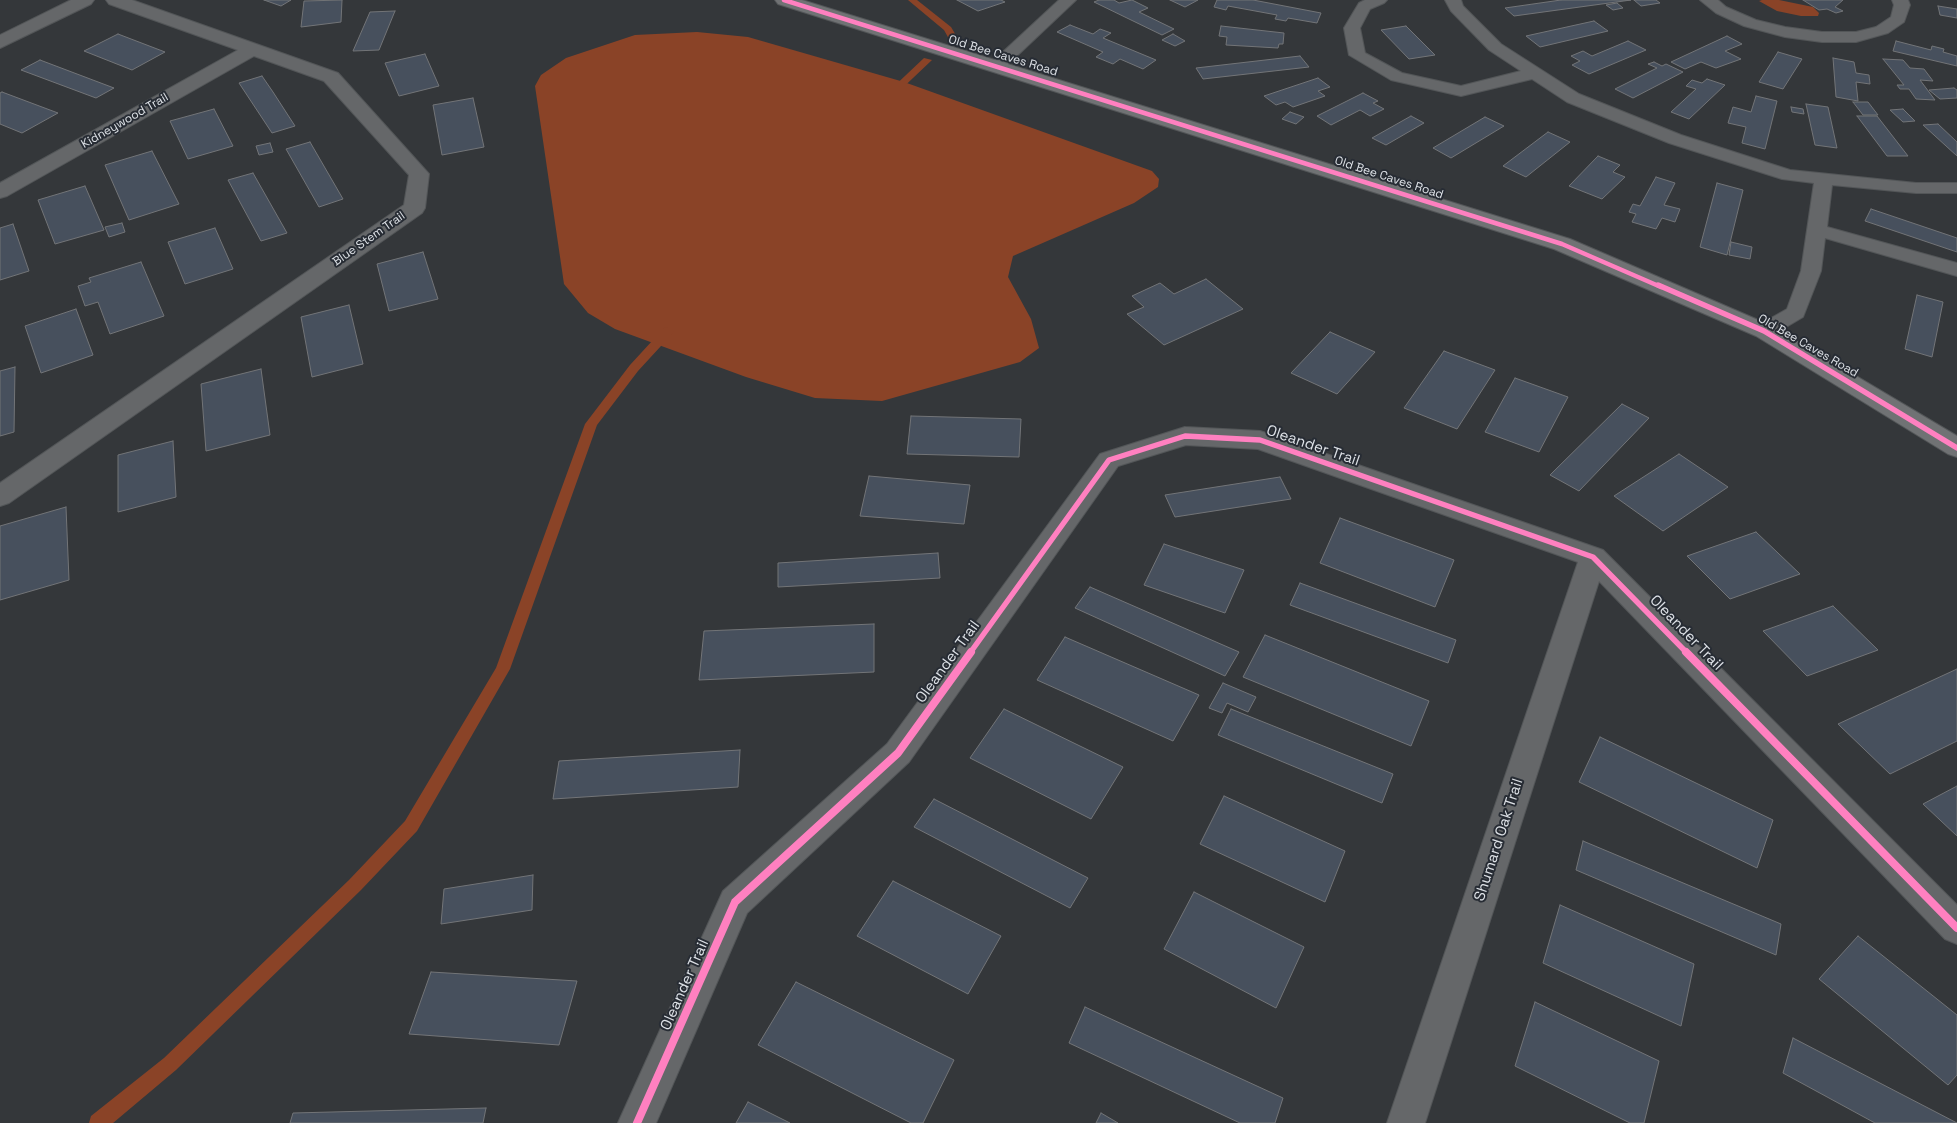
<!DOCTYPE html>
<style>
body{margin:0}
canvas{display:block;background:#34373a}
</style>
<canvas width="1957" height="1123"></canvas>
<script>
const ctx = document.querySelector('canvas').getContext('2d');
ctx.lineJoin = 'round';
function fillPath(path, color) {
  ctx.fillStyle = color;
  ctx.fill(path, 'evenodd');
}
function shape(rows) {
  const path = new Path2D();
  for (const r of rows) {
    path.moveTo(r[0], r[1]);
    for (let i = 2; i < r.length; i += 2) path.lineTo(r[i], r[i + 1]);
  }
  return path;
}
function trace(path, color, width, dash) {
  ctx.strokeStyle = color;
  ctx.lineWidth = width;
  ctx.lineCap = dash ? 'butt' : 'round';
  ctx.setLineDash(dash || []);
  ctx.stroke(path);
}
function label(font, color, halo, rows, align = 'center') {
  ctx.font = font + ' "Space Grotesk",sans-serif';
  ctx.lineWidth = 4;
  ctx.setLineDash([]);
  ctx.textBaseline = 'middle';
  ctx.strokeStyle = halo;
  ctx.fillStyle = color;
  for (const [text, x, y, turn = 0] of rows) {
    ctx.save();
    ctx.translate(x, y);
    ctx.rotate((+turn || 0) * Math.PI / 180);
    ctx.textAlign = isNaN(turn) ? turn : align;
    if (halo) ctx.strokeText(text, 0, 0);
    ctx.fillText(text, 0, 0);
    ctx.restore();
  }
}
fillPath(shape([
 [1762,0,1779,0,1813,7,1819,13,1818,16,1801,16,1777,11,1759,1],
 [697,32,748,37,904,82,1152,171,1159,179,1158,187,1134,203,1013,256,1008,277,1031,319,1039,348,1020,362,882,401,815,398,746,377,615,329,588,313,564,284,535,86,541,75,566,58,635,35]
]), '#8a4327');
fillPath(shape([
 [908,0,917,0,951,27,957,37,955,39,949,39,944,30,908,0],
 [924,58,932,60,894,96,888,96,888,92,924,58],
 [668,327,674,331,672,334,638,371,597,425,510,669,417,831,361,890,176,1070,113,1123,89,1123,91,1116,164,1058,349,880,405,821,496,668,585,424,630,365,664,328,668,327]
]), '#8a4327');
const building = shape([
 [264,0,291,0,281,6,264,0],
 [342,0,341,22,301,27,304,1,342,0],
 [957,0,1001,0,1005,2,978,11,957,0],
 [1099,0,1114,0,1119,3,1132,0,1148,8,1139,12,1174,29,1162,35,1094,2,1099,0],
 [1170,0,1198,0,1185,7,1170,0],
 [1217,0,1253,0,1321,13,1317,23,1288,18,1286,21,1275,19,1277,15,1228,6,1226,10,1214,7,1217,0],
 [1561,0,1631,0,1514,16,1505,8,1561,0],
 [1634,0,1656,0,1660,3,1641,6,1634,0],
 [1803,0,1843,0,1835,7,1843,11,1836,13,1827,9,1819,10,1803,0],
 [1617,3,1623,8,1613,10,1606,5,1617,3],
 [1938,6,1957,9,1957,18,1940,15,1938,6],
 [395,11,379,50,353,51,370,12,395,11],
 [1594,21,1608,31,1540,47,1526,36,1594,21],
 [1070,25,1093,34,1100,29,1111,33,1103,38,1156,60,1143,69,1120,59,1113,64,1096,57,1103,52,1057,32,1070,25],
 [1221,26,1284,33,1283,44,1279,44,1278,48,1226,45,1227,37,1219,36,1221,26],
 [1406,26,1435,55,1409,59,1381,30,1406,26],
 [118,34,165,52,132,70,84,51,118,34],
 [1173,34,1185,41,1175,46,1162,40,1173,34],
 [1727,36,1742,44,1725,51,1741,59,1716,68,1701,62,1685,69,1671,62,1727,36],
 [1628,41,1646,50,1589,74,1572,65,1580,61,1571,56,1583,51,1592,56,1628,41],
 [1896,41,1931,50,1932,46,1944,49,1943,52,1957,56,1957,66,1893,51,1896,41],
 [1778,52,1802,59,1783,89,1759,82,1778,52],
 [425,54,439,86,399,96,385,63,425,54],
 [1300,56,1309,67,1203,79,1196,68,1300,56],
 [1833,58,1854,62,1856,73,1869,75,1870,84,1856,82,1858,101,1836,97,1833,58],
 [1883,59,1903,60,1910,68,1924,69,1933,81,1920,80,1935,100,1916,99,1909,89,1900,89,1897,85,1904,85,1883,59],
 [40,60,114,88,96,98,21,70,40,60],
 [1654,62,1662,66,1666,64,1683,72,1633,98,1615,89,1657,68,1648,64,1654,62],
 [262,76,273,92,295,126,272,133,239,83,262,76],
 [1318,78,1330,87,1318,91,1325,96,1293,107,1285,102,1276,105,1264,96,1318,78],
 [1707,79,1725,85,1689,119,1671,112,1696,89,1686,86,1692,80,1702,83,1707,79],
 [1954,88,1957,90,1957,98,1940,99,1929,90,1954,88],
 [2,92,58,113,22,133,0,124,0,93,2,92],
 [1363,93,1378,101,1373,103,1384,109,1370,116,1360,110,1331,125,1317,116,1363,93],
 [1756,96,1777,101,1765,149,1742,143,1746,127,1728,123,1733,107,1751,112,1756,96],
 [473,98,484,147,442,155,433,105,473,98],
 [1853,102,1868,102,1878,115,1863,115,1853,102],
 [1806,104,1828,107,1837,148,1815,145,1806,104],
 [1791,107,1803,109,1804,114,1792,112,1791,107],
 [214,109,233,146,188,159,170,121,214,109],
 [1903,109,1915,121,1903,122,1890,110,1903,109],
 [1290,112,1304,117,1296,124,1282,119,1290,112],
 [1411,116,1424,123,1386,145,1372,138,1411,116],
 [1857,116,1877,116,1908,156,1887,156,1857,116],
 [1485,117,1504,126,1451,158,1433,148,1485,117],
 [1938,124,1957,142,1957,156,1923,125,1938,124],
 [1548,132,1570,142,1526,177,1503,166,1548,132],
 [310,142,343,199,319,207,286,149,310,142],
 [270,143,273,152,259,155,256,146,270,143],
 [152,151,179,204,129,220,105,165,152,151],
 [1598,156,1620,165,1613,172,1625,177,1602,199,1569,186,1598,156],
 [253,173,287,233,261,241,228,180,253,173],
 [1656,177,1675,183,1664,205,1680,209,1675,222,1662,218,1656,229,1632,222,1636,214,1629,212,1633,204,1640,206,1656,177],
 [1717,183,1743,190,1727,255,1700,247,1717,183],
 [85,186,104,230,55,244,38,200,85,186],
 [1871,209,1957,238,1957,252,1865,221,1871,209],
 [122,223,125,232,109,237,105,227,122,223],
 [13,224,29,271,0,280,0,228,13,224],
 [215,228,233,269,185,284,168,242,215,228],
 [1731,242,1752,247,1750,259,1729,255,1731,242],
 [423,252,438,299,389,311,377,264,423,252],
 [141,262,164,316,110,334,98,302,85,306,78,286,91,282,89,278,141,262],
 [1206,279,1243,309,1164,345,1127,314,1144,307,1132,296,1160,283,1174,294,1206,279],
 [1917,295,1943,302,1932,357,1905,349,1917,295],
 [349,305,363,364,312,377,301,317,349,305],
 [76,309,93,355,41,373,25,326,76,309],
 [1330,332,1375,352,1337,394,1291,373,1330,332],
 [1444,351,1495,370,1457,429,1404,408,1444,351],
 [15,367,14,432,0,436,0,371,15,367],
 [261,369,270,435,206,451,201,384,261,369],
 [1515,378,1568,397,1539,452,1485,432,1515,378],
 [1622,404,1649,418,1579,491,1550,475,1622,404],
 [911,416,1021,419,1019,457,907,454,911,416],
 [173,441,176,497,118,512,118,455,173,441],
 [1679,454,1728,487,1663,531,1614,496,1679,454],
 [869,476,970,485,964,524,860,516,869,476],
 [1280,477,1291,499,1175,517,1165,495,1280,477],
 [66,507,69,580,0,600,0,526,66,507],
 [1340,518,1454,560,1435,607,1320,563,1340,518],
 [1756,532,1800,574,1730,599,1687,556,1756,532],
 [1164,544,1244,570,1225,613,1144,585,1164,544],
 [938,553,940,578,778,587,778,563,938,553],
 [1300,583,1456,640,1448,663,1290,605,1300,583],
 [1090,587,1239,652,1225,676,1075,608,1090,587],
 [1833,606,1878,650,1807,676,1763,631,1833,606],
 [874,624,874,672,699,680,704,631,874,624],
 [1265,635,1429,701,1411,746,1243,677,1265,635],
 [1065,637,1199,695,1173,741,1037,680,1065,637],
 [1957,669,1957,741,1890,774,1838,724,1957,669],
 [1223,683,1256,697,1248,712,1227,703,1222,713,1209,708,1223,683],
 [1004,709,1123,767,1091,819,970,758,1004,709],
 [1231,709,1393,774,1382,803,1218,735,1231,709],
 [1600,737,1773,820,1757,868,1579,782,1600,737],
 [740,750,738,787,553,799,559,761,740,750],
 [1957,786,1957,836,1923,804,1957,786],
 [1224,796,1345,851,1325,902,1200,844,1224,796],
 [934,799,1088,878,1070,908,914,827,934,799],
 [1583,841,1781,924,1776,955,1576,870,1583,841],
 [533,875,532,910,441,924,444,889,533,875],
 [893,881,1001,936,968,994,857,936,893,881],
 [1194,892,1304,947,1276,1008,1164,949,1194,892],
 [1560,905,1694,964,1681,1026,1543,963,1560,905],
 [1858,936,1957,1015,1957,1075,1948,1085,1819,979,1858,936],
 [431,972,577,981,559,1045,409,1034,431,972],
 [796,982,954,1060,923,1123,911,1123,758,1045,796,982],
 [1535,1002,1659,1061,1644,1123,1630,1123,1515,1066,1535,1002],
 [1085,1007,1283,1098,1275,1123,1240,1123,1069,1043,1085,1007],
 [1793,1038,1957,1123,1875,1123,1783,1073,1793,1038],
 [748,1102,790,1123,736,1123,748,1102],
 [486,1108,483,1123,290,1123,293,1113,486,1108],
 [1101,1113,1118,1123,1096,1123,1101,1113]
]);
fillPath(building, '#47505d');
trace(building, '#727477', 1);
const lane = shape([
 [1059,0,1076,0,1003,69,991,69,989,66,991,63,1059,0],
 [1365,0,1387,0,1384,3,1370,9,1360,28,1365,53,1402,73,1461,86,1521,71,1489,50,1451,11,1445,0,1461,0,1463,6,1501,44,1579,94,1681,135,1790,170,1916,183,1957,183,1957,193,1916,193,1832,185,1827,227,1957,263,1957,276,1825,238,1821,271,1803,317,1771,336,1764,338,1757,336,1754,331,1757,326,1787,309,1801,271,1814,183,1782,179,1669,143,1567,102,1532,79,1461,96,1391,80,1349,55,1344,28,1359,3,1365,0],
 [1700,0,1718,0,1726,7,1756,20,1785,27,1822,32,1856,32,1876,27,1891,17,1894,5,1892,0,1908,0,1910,5,1904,22,1888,33,1856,42,1822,42,1785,37,1744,26,1716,13,1700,0]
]);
const street = shape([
 [71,0,94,0,91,4,0,48,0,35,71,0],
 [106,0,132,0,338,73,429,174,425,208,422,213,9,503,0,506,0,483,404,205,409,175,324,81,254,56,7,196,0,198,0,183,238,50,109,4,106,0],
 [1185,427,1260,431,1269,434,1603,550,1957,905,1957,944,1945,939,1599,581,1425,1123,1387,1123,1578,562,1258,449,1186,445,1118,466,909,762,747,913,656,1123,618,1123,723,891,887,744,1100,454,1185,427]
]);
const secondary = shape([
 [775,0,802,0,1570,239,1772,326,1957,436,1957,457,1948,454,1756,336,1554,249,778,4,775,0]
]);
trace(lane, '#535658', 2);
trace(street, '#535658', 2);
trace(secondary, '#535658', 2);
fillPath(lane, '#656769');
fillPath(street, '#656769');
fillPath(secondary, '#707274');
trace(shape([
 [784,0,1562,244,1661,287]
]), '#ff80c0', 4.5);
trace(shape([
 [1658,285,1764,331,1957,448],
 [970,653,1109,460,1185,436,1260,440,1593,557,1687,653]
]), '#ff80c0', 5.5);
trace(shape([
 [1686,652,1957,928],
 [637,1123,735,902,898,753,971,652]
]), '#ff80c0', 8);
label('12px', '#dee2e7', '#272c34', [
 ["Old Bee Caves Road",1003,56,17],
 ["Kidneywood Trail",125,121,-30],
 ["Old Bee Caves Road",1389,178,18],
 ["Blue Stem Trail",369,239,-35],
 ["Old Bee Caves Road",1808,346,30]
]);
label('15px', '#dee2e7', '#272c34', [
 ["Oleander Trail",1313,446,19],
 ["Oleander Trail",1686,633,46],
 ["Oleander Trail",948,662,-54],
 ["Shumard Oak Trail",1499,840,-72],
 ["Oleander Trail",685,985,-66]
]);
</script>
